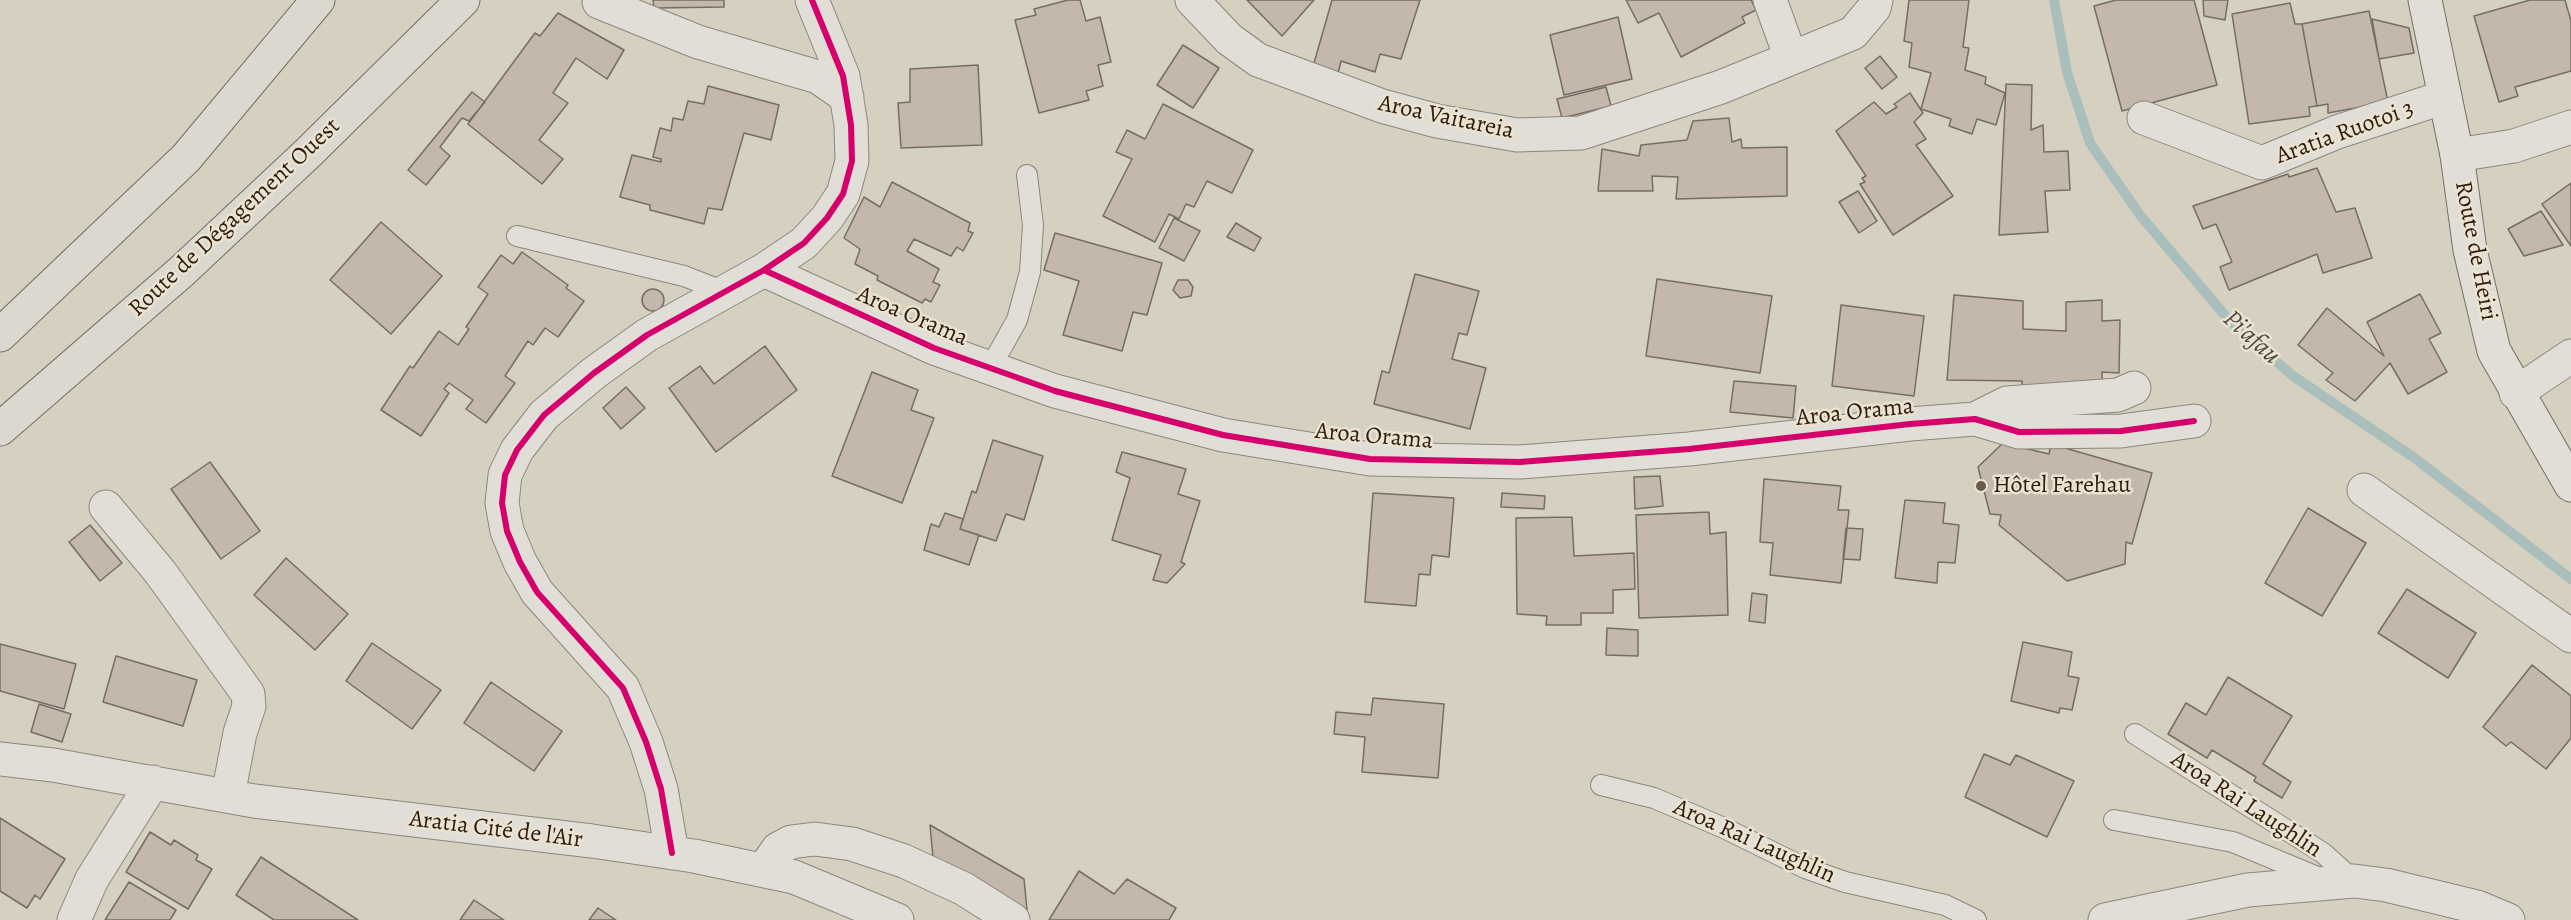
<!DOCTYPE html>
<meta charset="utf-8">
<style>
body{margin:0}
canvas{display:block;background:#d6d0c1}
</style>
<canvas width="2571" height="920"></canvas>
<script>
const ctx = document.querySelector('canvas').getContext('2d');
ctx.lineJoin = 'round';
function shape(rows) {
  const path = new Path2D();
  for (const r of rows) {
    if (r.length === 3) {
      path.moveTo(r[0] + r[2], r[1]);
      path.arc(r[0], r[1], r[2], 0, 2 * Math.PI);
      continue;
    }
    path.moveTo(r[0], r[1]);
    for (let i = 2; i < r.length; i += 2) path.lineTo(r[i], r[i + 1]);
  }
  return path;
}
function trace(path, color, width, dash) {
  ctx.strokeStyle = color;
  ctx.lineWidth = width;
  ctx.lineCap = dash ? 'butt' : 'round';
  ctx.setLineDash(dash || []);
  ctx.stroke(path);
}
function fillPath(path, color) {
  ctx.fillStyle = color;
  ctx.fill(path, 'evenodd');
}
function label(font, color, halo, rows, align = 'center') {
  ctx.font = font + ' Alegreya,serif';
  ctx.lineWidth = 5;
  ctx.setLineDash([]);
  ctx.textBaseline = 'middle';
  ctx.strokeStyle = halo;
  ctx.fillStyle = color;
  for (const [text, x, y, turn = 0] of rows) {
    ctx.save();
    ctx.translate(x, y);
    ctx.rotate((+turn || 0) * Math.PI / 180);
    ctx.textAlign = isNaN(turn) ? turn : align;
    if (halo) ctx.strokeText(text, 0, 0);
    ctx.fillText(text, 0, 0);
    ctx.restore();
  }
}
trace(shape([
 [2054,0,2067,72,2090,143,2140,215,2228,319,2293,376,2416,459,2571,579]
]), '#aabebb', 10);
const building = shape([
 [653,0,724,0,724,7,654,8,653,0],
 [1068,0,1080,0,1086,21,1100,17,1111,62,1098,65,1103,86,1086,91,1089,100,1039,113,1015,20,1036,15,1034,9,1068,0],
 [1247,0,1314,0,1282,36,1247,0],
 [1332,0,1420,0,1401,59,1380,54,1375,72,1341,61,1337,78,1312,70,1332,0],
 [1626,0,1751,0,1756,10,1742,17,1745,23,1681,57,1659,13,1638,23,1626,0],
 [1909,0,1969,0,1963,47,1969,48,1965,70,1986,77,1985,84,2005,93,1996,125,1977,119,1972,134,1949,126,1951,119,1921,109,1931,73,1909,67,1912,43,1904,41,1909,0],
 [2116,0,2194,0,2217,85,2122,111,2094,6,2116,0],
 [2203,0,2228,0,2225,20,2204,16,2203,0],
 [2530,0,2565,0,2571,21,2571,71,2515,87,2518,96,2499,102,2474,16,2530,0],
 [2290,3,2295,24,2302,24,2317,106,2309,107,2310,116,2249,124,2232,14,2290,3],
 [2369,11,2388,102,2328,113,2328,104,2317,106,2302,24,2369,11],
 [558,13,624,50,607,79,576,58,553,93,568,103,539,140,563,159,542,184,468,124,535,33,540,36,558,13],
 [1618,17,1632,79,1564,95,1550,35,1618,17],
 [2372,19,2409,28,2414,53,2379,59,2372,19],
 [1183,45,1219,68,1193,108,1157,85,1183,45],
 [1880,56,1897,77,1882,89,1865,68,1880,56],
 [978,65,982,145,901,148,898,103,910,102,910,69,978,65],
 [2006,84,2032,85,2031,130,2043,125,2044,152,2068,151,2070,190,2045,191,2048,232,1999,235,2006,84],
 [708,86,779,105,771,140,744,133,722,210,708,208,704,224,650,210,650,205,620,197,632,155,661,162,661,159,653,157,660,128,671,131,673,118,683,120,688,101,704,104,708,86],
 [1606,87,1611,106,1562,118,1557,99,1606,87],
 [472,92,485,102,469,121,462,118,440,147,450,156,426,185,408,170,472,92],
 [1910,93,1923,113,1914,122,1926,139,1916,145,1953,196,1893,235,1860,184,1865,182,1862,178,1866,176,1836,131,1874,102,1886,114,1897,107,1894,104,1910,93],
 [1163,104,1253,150,1232,193,1207,181,1194,207,1186,204,1179,219,1169,214,1155,242,1103,216,1132,159,1116,152,1127,130,1145,139,1163,104],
 [1729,118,1732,142,1741,139,1742,148,1787,147,1787,196,1676,199,1678,177,1652,176,1653,191,1598,191,1602,149,1639,156,1641,145,1687,140,1693,121,1729,118],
 [2317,168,2336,212,2355,208,2372,258,2323,273,2317,254,2229,290,2220,267,2232,262,2216,224,2203,229,2193,206,2288,174,2289,177,2317,168],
 [892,182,970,223,968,231,973,233,963,251,957,247,951,256,914,239,907,251,939,269,933,282,940,285,931,302,925,299,922,303,877,280,878,276,855,264,860,249,844,238,864,197,880,207,892,182],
 [2571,183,2571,246,2542,204,2571,183],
 [1858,191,1877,221,1859,233,1839,202,1858,191],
 [2541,211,2563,245,2524,256,2508,229,2541,211],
 [1174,218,1200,231,1184,261,1159,248,1174,218],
 [381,222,442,276,391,334,330,280,381,222],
 [1236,223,1261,238,1254,251,1227,237,1236,223],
 [1055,233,1162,263,1147,315,1133,312,1122,351,1063,335,1079,281,1044,270,1055,233],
 [522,252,568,285,566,288,584,301,558,337,545,328,533,345,528,341,505,376,515,383,486,423,466,409,473,400,449,383,444,389,449,393,421,436,381,410,410,366,413,368,439,331,458,345,469,329,466,327,488,294,478,287,501,255,513,264,522,252],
 [1415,274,1479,291,1467,335,1459,333,1452,359,1486,368,1470,429,1374,404,1382,371,1389,373,1415,274],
 [1657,279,1772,296,1760,373,1646,356,1657,279],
 [1178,280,1188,280,1193,287,1191,296,1180,298,1173,290,1178,280],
 [653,300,11],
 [2420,294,2441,333,2429,339,2447,372,2408,394,2390,363,2355,401,2326,380,2333,373,2298,345,2327,308,2384,356,2367,322,2420,294],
 [1954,295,2023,301,2023,329,2066,331,2066,302,2102,300,2102,321,2120,320,2119,373,2102,372,2102,388,2022,392,2022,381,1947,380,1954,295],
 [1841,305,1924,316,1914,396,1832,386,1841,305],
 [765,346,797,390,716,452,669,388,700,366,714,384,765,346],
 [872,372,918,390,911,410,934,418,902,503,832,476,872,372],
 [1734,381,1796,386,1793,418,1730,412,1734,381],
 [626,387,645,408,621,429,603,408,626,387],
 [993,440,1043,456,1024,520,1006,514,996,541,960,529,972,491,976,493,993,440],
 [2003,443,2049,454,2051,444,2152,473,2132,544,2126,542,2125,564,2067,581,1999,525,2001,515,1990,514,1978,467,2003,443],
 [1122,452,1186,469,1178,494,1200,501,1181,562,1185,564,1167,583,1153,580,1161,555,1112,540,1130,478,1116,472,1122,452],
 [210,462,260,531,221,559,171,489,210,462],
 [1660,476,1663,506,1635,509,1634,477,1660,476],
 [1764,479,1841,486,1838,510,1849,510,1841,583,1770,575,1773,543,1760,542,1764,479],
 [1373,493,1454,498,1449,557,1432,555,1430,575,1419,574,1416,606,1365,602,1373,493],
 [1502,493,1545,496,1544,509,1501,507,1502,493],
 [1905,500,1945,503,1943,523,1959,525,1955,563,1938,562,1937,583,1895,578,1905,500],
 [2308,508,2366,543,2322,616,2265,583,2308,508],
 [1709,512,1710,534,1726,532,1728,615,1639,618,1636,515,1709,512],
 [945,513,963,519,960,529,979,535,969,565,924,550,931,524,939,527,945,513],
 [1572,517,1574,556,1634,553,1635,589,1613,590,1613,613,1581,613,1581,625,1546,625,1547,616,1517,614,1516,518,1572,517],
 [90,525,122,563,100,581,69,542,90,525],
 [1846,528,1863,529,1860,560,1843,559,1846,528],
 [286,558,348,614,315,650,254,595,286,558],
 [2407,589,2476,633,2448,678,2378,633,2407,589],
 [1752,593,1767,595,1765,623,1749,621,1752,593],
 [1607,628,1638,630,1638,656,1606,655,1607,628],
 [2023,642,2072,652,2068,676,2079,678,2072,710,2060,708,2059,713,2011,701,2023,642],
 [372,643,441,690,412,729,346,681,372,643],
 [0,644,76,664,64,709,0,691,0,644],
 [116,656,197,680,183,726,103,702,116,656],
 [2532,665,2571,696,2571,738,2546,769,2511,742,2506,746,2483,727,2532,665],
 [2228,677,2292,716,2263,764,2291,782,2282,798,2254,781,2256,777,2212,750,2207,758,2168,734,2186,703,2206,715,2228,677],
 [491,682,562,731,534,771,464,723,491,682],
 [1373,698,1444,704,1438,778,1362,772,1365,737,1334,734,1336,712,1371,715,1373,698],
 [39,704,71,714,62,742,31,732,39,704],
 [1984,754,2010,765,2016,755,2074,781,2047,837,1965,797,1984,754],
 [0,818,65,859,40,899,35,895,27,908,0,891,0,818],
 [930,825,1024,879,1027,910,933,858,930,825],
 [150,832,171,845,174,840,198,855,196,860,212,869,188,909,126,872,150,832],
 [261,857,358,920,274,920,236,895,261,857],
 [1079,871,1114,894,1127,879,1176,908,1169,920,1049,920,1079,871],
 [129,882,176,910,170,920,105,920,129,882],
 [474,900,504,920,460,920,474,900],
 [598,908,616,920,589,920,598,908]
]);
fillPath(building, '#c4b7ab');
trace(building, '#756e64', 1.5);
const service = shape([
 [517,236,684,276,725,292],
 [990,368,1017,320,1030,272,1033,225,1027,175],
 [2135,734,2323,853,2354,881],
 [1601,785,1654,798,1724,828,1805,868,1845,882,1945,905,1976,920],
 [2114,820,2233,842,2322,879]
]);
const minor = shape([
 [1192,0,1229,39,1258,60,1382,106,1437,121,1517,135,1581,133,1721,87,1853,33,1874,8,1876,0],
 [1770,0,1791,58],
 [599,2,698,42,818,77,847,97],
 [2144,118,2262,163,2337,132,2445,97],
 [2457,155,2514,146,2571,127],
 [764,270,934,348,1055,391,1223,435,1370,459,1520,462,1689,449,1910,424,1975,419,2019,432,2121,431,2194,421],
 [2516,393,2571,356],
 [1975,419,2007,403,2118,395,2134,388],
 [2364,490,2571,636],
 [106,507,160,572,248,694,249,706,240,733,228,795],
 [0,759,53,765,254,801,592,841,694,856,794,877,897,920],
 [672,853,661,789,646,742,623,688,537,592,520,562,507,531,502,503,505,475,517,450,544,415,594,373,647,335,764,270,804,243,827,218,843,194,852,161,851,125,843,76,812,0],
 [763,870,778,849,791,842,815,839,852,844,904,861,964,889,1013,920],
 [74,920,92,879,153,782],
 [2105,920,2248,890,2354,881,2386,885,2477,907,2508,920]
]);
const secondary = shape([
 [2425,0,2457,155,2470,250,2494,351,2571,485]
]);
const trunk = shape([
 [0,335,186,158,318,0],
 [0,429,181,272,308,153,463,0]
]);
trace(service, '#8c867c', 22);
trace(minor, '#8c867c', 35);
trace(secondary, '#756e64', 35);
trace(trunk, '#756e64', 35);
trace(service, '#e0ded6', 20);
trace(minor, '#e0ded6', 33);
trace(secondary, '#e0ded6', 33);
trace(trunk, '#dbd8cf', 33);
trace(shape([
 [764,270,934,348,1055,391,1223,435,1370,459,1520,462,1689,449,1910,424,1975,419,2019,432,2121,431,2194,421],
 [672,853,661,789,646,742,623,688,537,592,520,562,507,531,502,503,505,475,517,450,544,415,594,373,647,335,764,270,804,243,827,218,843,194,852,161,851,125,843,76,812,0]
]), '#d6006c', 6);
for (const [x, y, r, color] of [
 [1981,486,6,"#6a5a4c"]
]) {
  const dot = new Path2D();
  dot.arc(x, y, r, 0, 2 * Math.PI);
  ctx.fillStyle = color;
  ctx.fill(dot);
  trace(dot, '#eae3d2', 2);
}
label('24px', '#301b0d', '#eae3d2', [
 ["Aroa Vaitareia",1446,118,12],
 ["Aratia Ruotoi 3",2345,133,-20],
 ["Route de Dégagement Ouest",235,218,-43],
 ["Route de Heiri",2475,251,79],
 ["Aroa Orama",912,317,23],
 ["Aroa Orama",1855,413,-6],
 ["Aroa Orama",1374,437,5],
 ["Aroa Rai Laughlin",2246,805,33],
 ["Aratia Cité de l'Air",496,830,7],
 ["Aroa Rai Laughlin",1754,842,24]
]);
label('24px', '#301b0d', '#eae3d2', [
 ["Hôtel Farehau",1993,486]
], 'left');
label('italic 26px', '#4f4a40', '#eae3d2', [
 ["Pi'afau",2251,338,42]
]);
</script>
